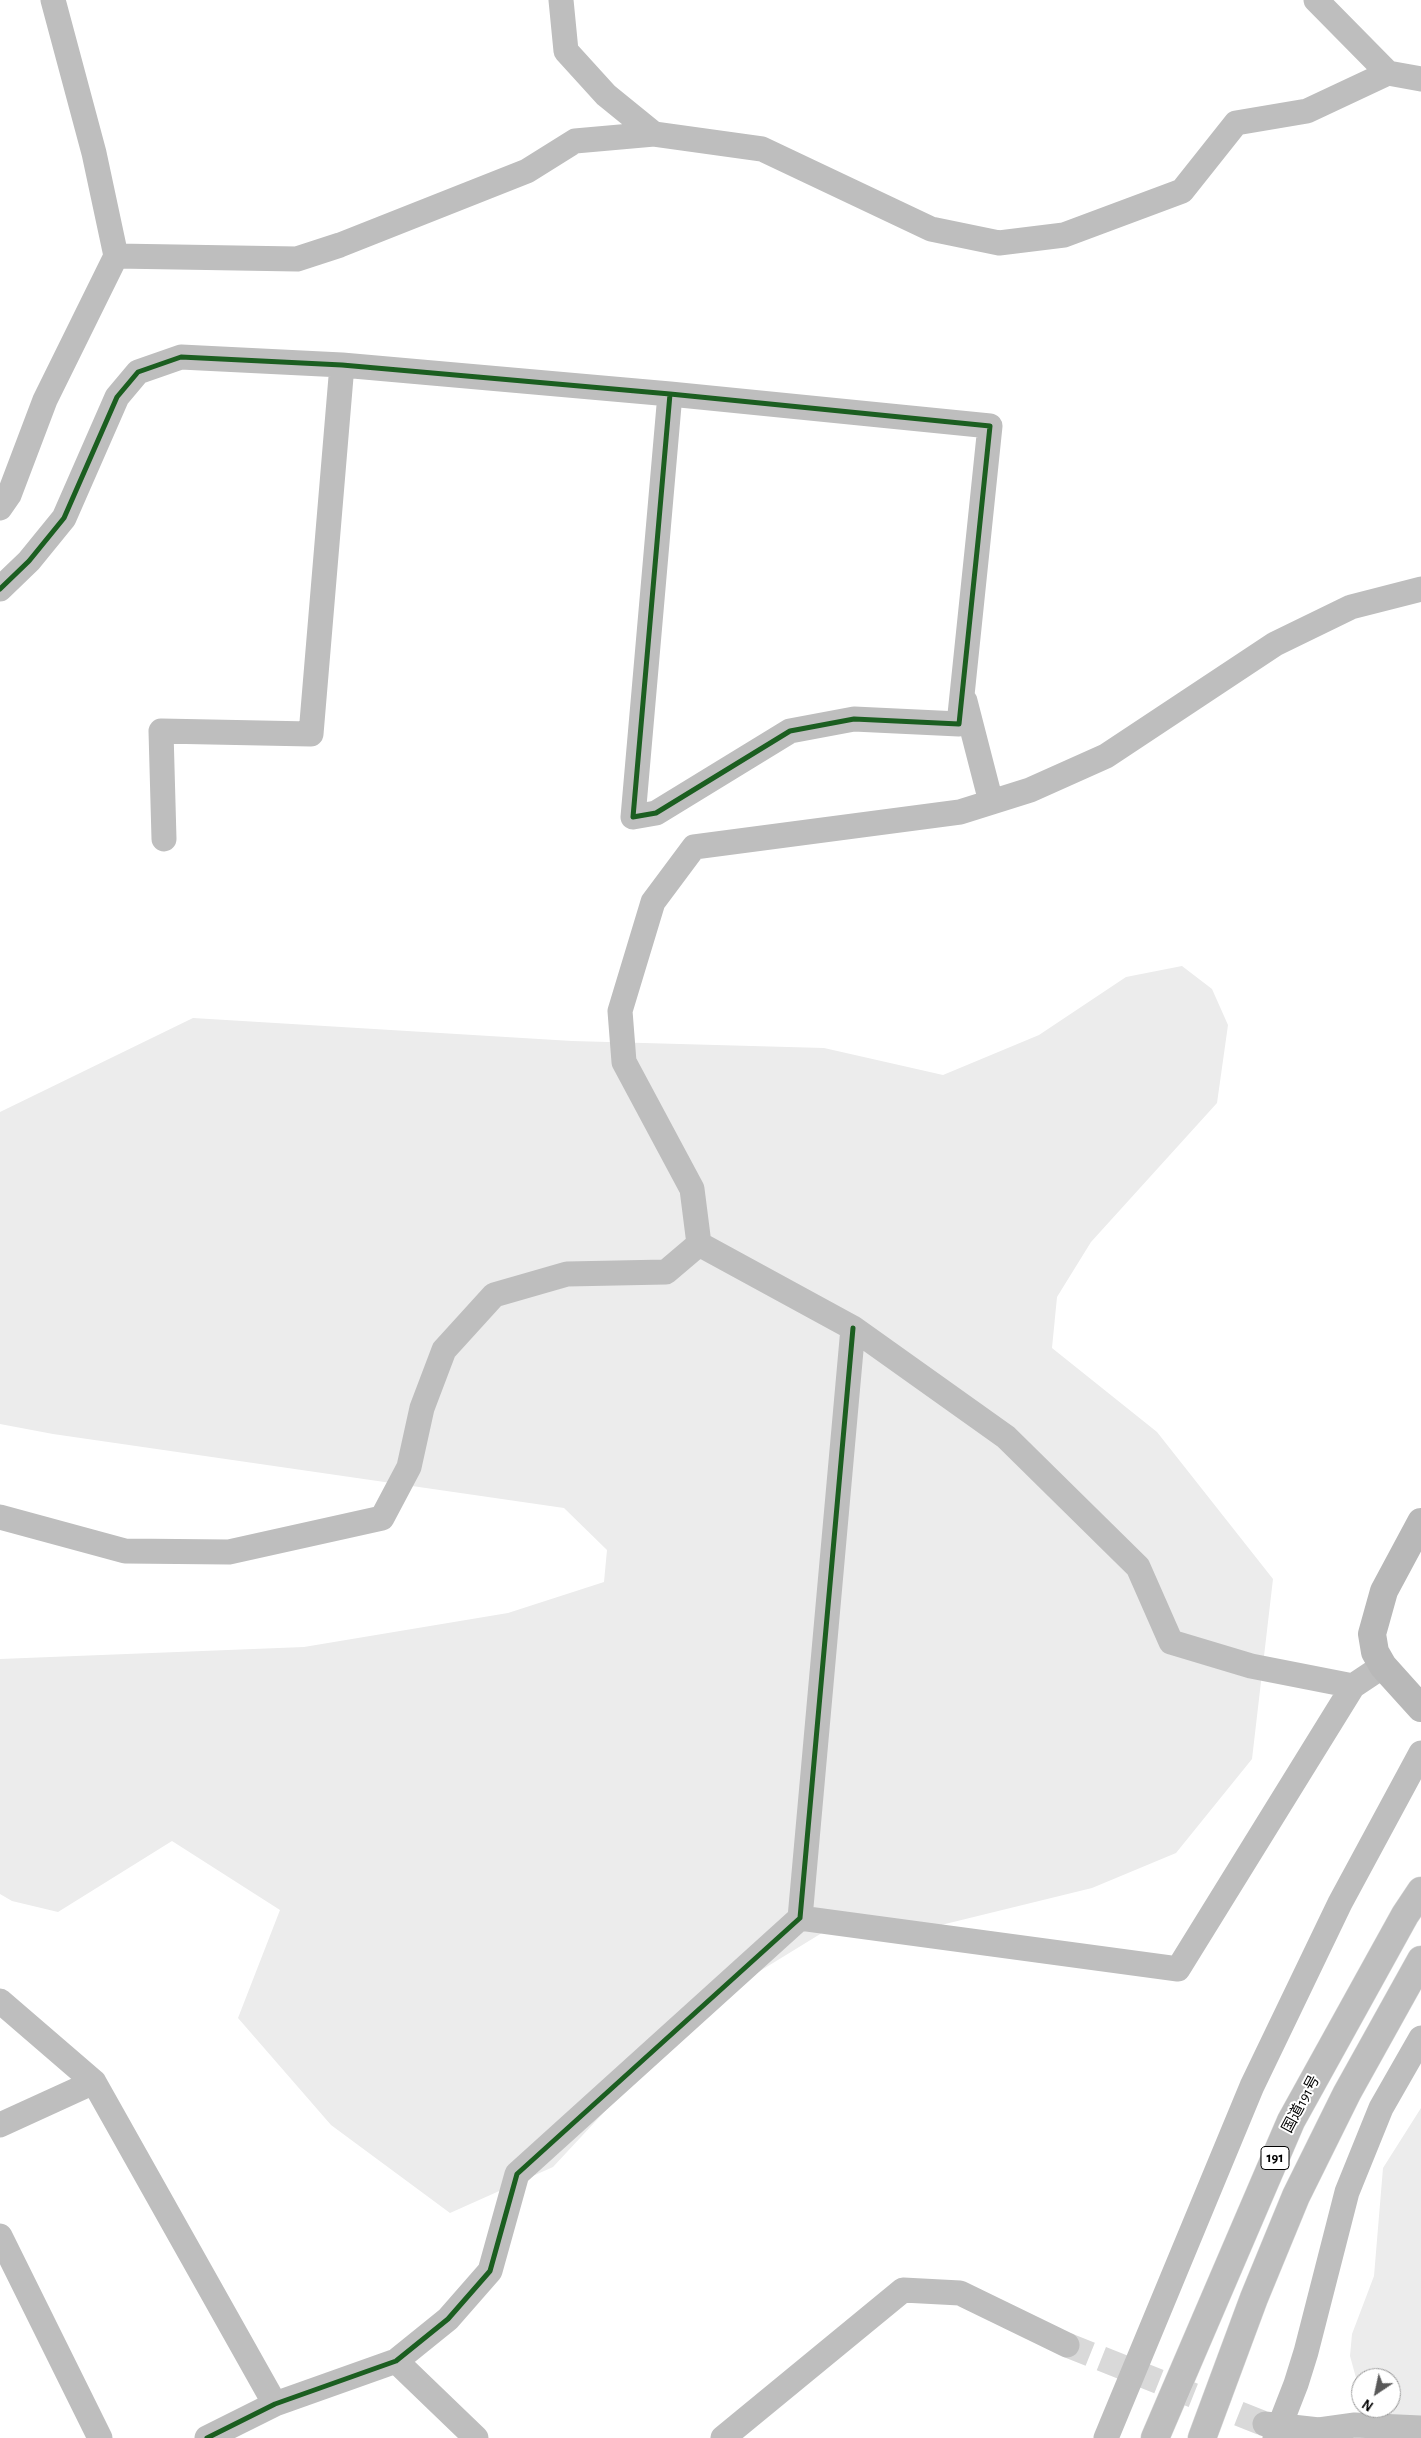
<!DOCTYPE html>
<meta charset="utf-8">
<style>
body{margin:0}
#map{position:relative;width:1421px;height:2438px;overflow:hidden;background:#fff;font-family:"Alegreya Sans",sans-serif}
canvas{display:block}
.north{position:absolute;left:1351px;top:2368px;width:50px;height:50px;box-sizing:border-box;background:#fff;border:1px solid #999;border-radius:50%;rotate:214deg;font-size:14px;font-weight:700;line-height:20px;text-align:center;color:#000}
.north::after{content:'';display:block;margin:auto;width:18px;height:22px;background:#595959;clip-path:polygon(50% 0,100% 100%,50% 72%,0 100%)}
</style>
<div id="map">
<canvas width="1421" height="2438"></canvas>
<div class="north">N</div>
</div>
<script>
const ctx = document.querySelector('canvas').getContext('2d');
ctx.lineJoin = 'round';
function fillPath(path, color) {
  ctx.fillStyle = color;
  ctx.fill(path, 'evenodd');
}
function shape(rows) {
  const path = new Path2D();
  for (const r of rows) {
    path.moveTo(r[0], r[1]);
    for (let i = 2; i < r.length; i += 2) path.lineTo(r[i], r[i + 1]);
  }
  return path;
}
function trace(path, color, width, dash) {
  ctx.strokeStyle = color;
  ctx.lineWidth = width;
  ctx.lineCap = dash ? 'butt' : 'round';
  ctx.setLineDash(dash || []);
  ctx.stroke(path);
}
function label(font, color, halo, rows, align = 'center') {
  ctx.font = font + ' "Alegreya Sans","Noto Sans JP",sans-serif';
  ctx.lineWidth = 4;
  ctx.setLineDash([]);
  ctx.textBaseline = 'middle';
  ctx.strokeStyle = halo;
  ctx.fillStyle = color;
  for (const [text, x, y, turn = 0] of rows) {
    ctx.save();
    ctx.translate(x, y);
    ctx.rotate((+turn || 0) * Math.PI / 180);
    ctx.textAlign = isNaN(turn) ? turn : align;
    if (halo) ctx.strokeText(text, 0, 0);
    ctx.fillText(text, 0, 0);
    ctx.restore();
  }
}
fillPath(shape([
 [1182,966,1212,989,1228,1025,1217,1103,1091,1242,1057,1297,1052,1348,1157,1432,1273,1579,1252,1759,1176,1853,1092,1888,937,1926,830,1928,703,2006,553,2167,450,2213,331,2125,238,2018,280,1910,172,1841,58,1912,12,1901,0,1894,0,1659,304,1647,508,1613,604,1582,607,1550,564,1508,53,1434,0,1424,0,1112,193,1018,572,1041,824,1048,943,1075,1039,1035,1126,977],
 [1421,2108,1421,2438,1354,2438,1369,2425,1364,2408,1391,2408,1391,2378,1361,2378,1361,2396,1350,2356,1352,2334,1374,2276,1383,2168]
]), '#ececec');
trace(shape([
 [1067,2345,1265,2424]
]), '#d9d9d9', 25, [25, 12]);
const highway = shape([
 [1155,2438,1291,2121,1405,1915,1421,1891],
 [1202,2438,1254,2298,1296,2196,1347,2093,1421,1960]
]);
trace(highway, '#dbdbdb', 29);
trace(shape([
 [561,0,566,51,606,95,654,134],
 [1316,0,1388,73],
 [116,256,297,259,340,245,527,171,575,141,654,134,762,149,931,229,999,243,1064,235,1182,191,1236,123,1307,111,1388,73,1421,79],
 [0,508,9,495,45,400,116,256,94,153,53,0],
 [0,589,29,561,64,518,117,397,138,372,181,357,342,365,670,394,990,426,959,724,854,719,790,731,656,813,633,817,670,394],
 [965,701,991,802],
 [164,839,161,731,311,734,342,365],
 [699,1244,692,1189,624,1062,620,1011,653,902,694,847,960,812,1030,790,1106,756,1275,644,1351,607,1421,589],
 [699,1244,853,1328,1006,1437,1138,1567,1171,1642,1251,1666,1353,1686],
 [0,1517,125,1551,229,1552,382,1518,409,1467,422,1408,444,1350,494,1295,567,1274,666,1272,699,1244],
 [800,1918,1178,1969,1353,1686,1383,1666],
 [0,2001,94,2082,275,2404],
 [0,2125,94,2082],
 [0,2236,100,2438],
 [396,2361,476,2438],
 [1265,2424,1319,2430,1355,2425,1421,2428],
 [207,2438,275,2404,396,2361,448,2319,490,2271,517,2174,800,1918,853,1328],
 [723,2438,903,2290,960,2293,1067,2345],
 [1106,2438,1252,2086,1340,1903,1421,1753],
 [1275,2438,1296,2384,1306,2352,1347,2192,1381,2108,1421,2038]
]), '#bebebe', 25);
trace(shape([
 [1421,1522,1384,1591,1372,1634,1375,1652,1383,1666,1421,1708]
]), '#b8b8b8', 28);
trace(highway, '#bebebe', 28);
trace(shape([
 [0,589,29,561,64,518,117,397,138,372,181,357,342,365,670,394,990,426,959,724,854,719,790,731,656,813,633,817,670,394],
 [207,2438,275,2404,396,2361,448,2319,490,2271,517,2174,800,1918,853,1328]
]), '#1b5e20', 5);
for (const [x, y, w] of [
 [1275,2158,28]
]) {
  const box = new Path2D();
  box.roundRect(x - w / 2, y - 11.5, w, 23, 4);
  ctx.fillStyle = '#fff';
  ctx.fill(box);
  trace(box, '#000', 1);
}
label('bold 14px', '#000', null, [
 ["191",1275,2158]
]);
label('15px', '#000', '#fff', [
 ["国道191号",1301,2104,-62]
]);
</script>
